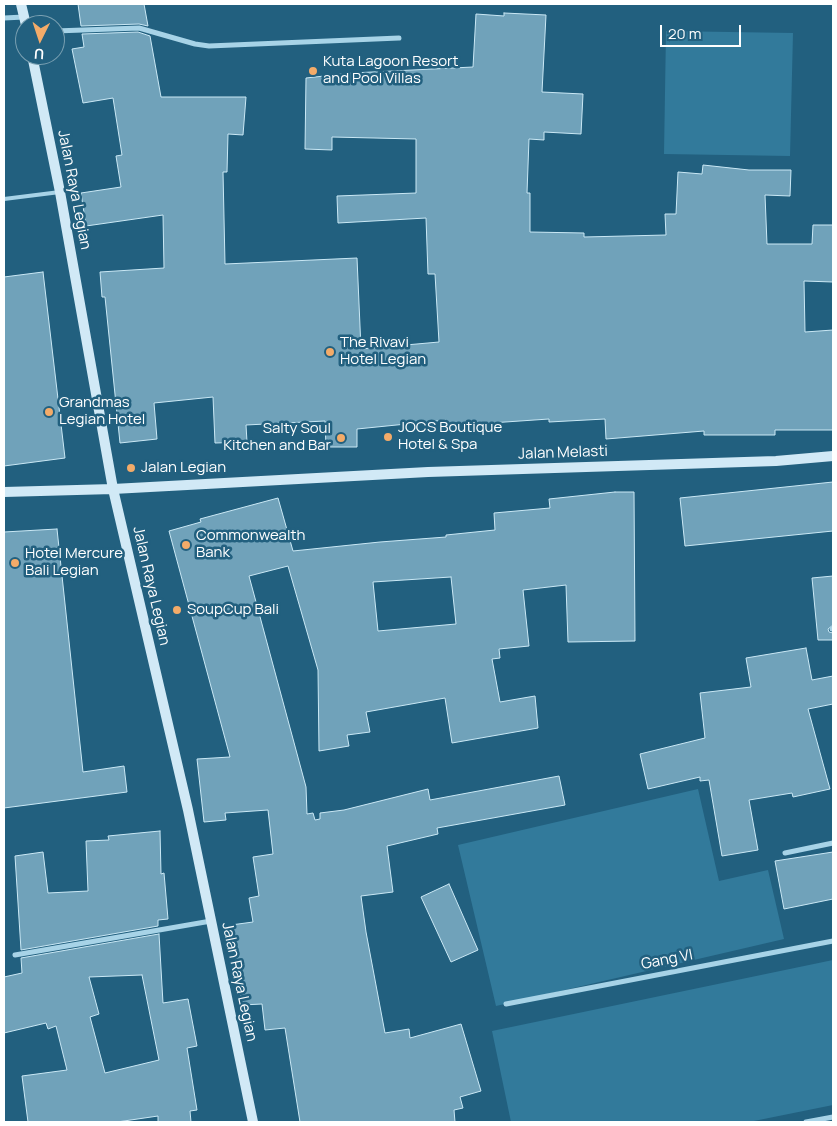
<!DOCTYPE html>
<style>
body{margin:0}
#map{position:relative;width:837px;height:1126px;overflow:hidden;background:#22607f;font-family:Manrope,sans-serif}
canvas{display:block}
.frame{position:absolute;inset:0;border:5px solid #fff;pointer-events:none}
.north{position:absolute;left:15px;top:15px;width:50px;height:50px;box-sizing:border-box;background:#22607f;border:1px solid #7aa0b2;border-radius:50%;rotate:184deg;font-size:14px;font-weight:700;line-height:20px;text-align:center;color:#fff}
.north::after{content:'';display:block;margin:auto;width:18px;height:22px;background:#f3ab69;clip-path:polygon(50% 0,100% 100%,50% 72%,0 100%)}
.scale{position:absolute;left:660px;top:25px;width:81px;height:22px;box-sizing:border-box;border:2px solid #fff;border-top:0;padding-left:6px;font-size:15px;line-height:18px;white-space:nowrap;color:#fff;-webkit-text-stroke:4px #22607f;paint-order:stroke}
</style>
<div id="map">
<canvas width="837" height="1126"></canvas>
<div class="frame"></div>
<div class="north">U</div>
<div class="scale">20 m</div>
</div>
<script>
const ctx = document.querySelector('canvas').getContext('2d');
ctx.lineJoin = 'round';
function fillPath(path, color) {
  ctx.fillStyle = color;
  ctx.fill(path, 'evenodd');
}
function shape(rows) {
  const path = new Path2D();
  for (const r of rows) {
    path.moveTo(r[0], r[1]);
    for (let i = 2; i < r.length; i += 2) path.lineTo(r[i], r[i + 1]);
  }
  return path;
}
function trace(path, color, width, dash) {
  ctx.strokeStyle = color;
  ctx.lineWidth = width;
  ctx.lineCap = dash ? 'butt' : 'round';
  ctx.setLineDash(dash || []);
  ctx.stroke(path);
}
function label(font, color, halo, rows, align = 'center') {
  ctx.font = font + ' Manrope,sans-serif';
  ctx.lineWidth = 5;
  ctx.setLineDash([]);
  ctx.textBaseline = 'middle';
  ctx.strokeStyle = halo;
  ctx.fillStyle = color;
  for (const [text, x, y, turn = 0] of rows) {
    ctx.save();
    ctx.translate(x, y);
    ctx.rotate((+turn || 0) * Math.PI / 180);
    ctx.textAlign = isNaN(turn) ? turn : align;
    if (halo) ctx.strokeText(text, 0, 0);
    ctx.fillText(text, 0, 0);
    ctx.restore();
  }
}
fillPath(shape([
 [666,31,793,33,790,156,664,154],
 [698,789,719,881,768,870,784,939,496,1006,458,845],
 [833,960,833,1105,749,1122,511,1122,492,1031]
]), '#327a9b');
const building = shape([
 [78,4,144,4,148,26,139,24,81,26,78,4],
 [504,13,546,15,542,92,583,94,581,134,544,132,544,140,529,139,527,193,530,193,530,232,584,233,584,237,666,235,665,214,676,214,678,172,702,174,703,165,749,170,791,170,790,196,765,195,767,244,812,244,813,225,833,225,833,282,804,281,805,332,833,330,833,430,775,430,775,435,704,435,704,431,606,439,605,419,549,422,549,419,447,426,446,420,357,429,357,447,326,447,325,421,246,425,247,442,215,443,213,397,154,403,157,439,120,443,105,297,102,297,100,272,164,268,163,215,86,226,81,193,121,187,116,156,122,155,113,98,83,103,72,49,84,47,82,34,138,32,150,36,161,97,246,97,243,135,228,134,227,172,223,172,225,264,357,258,361,349,439,342,435,274,428,274,426,218,338,223,337,196,416,193,416,139,332,137,332,150,305,149,306,78,352,73,473,67,476,14,504,16,504,13],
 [43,272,65,458,4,466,4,277,43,272],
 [833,482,833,531,685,546,680,498,833,482],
 [615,492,634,492,635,641,568,642,566,585,523,590,529,646,499,649,500,658,492,659,500,702,535,696,538,728,452,743,445,698,366,712,370,732,347,735,349,746,319,751,318,670,288,566,249,576,306,787,307,814,313,813,315,820,320,819,320,813,344,810,428,789,430,800,559,776,565,805,437,828,438,834,387,846,393,892,361,896,366,932,385,1033,409,1029,410,1038,461,1024,481,1091,460,1097,463,1108,454,1110,455,1122,300,1122,285,1028,265,1030,262,1004,242,1005,231,925,253,922,249,898,259,896,253,857,273,854,268,810,225,813,226,820,204,822,197,759,230,757,169,531,201,522,200,519,278,498,293,551,380,542,446,537,446,535,495,530,494,513,550,508,549,499,615,492],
 [451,577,456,624,378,631,373,582,451,577],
 [57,529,83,772,124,766,127,792,4,808,4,532,57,529],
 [833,576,833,625,828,629,829,632,833,633,833,640,818,640,812,578,833,576],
 [806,648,812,680,833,676,833,704,808,709,830,789,793,797,792,793,749,800,758,850,722,856,709,780,700,781,700,777,648,789,640,754,705,738,700,693,751,687,746,658,806,648],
 [160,831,161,874,164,873,168,919,158,920,158,926,21,950,15,856,43,852,48,893,88,891,86,841,109,840,108,836,160,831],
 [833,852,833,899,784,909,775,861,833,852],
 [449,884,478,950,451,962,421,897,449,884],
 [159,934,163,1003,188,999,197,1046,187,1048,197,1110,190,1111,191,1122,158,1122,158,1116,117,1122,28,1122,22,1076,67,1070,56,1026,48,1029,46,1023,4,1033,4,977,22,973,21,958,159,934],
 [142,975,159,1060,105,1073,90,1017,99,1014,89,977,142,975]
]);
fillPath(building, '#70a2ba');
trace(building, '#cae8f5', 1);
trace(shape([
 [4,199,60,192]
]), '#a7d3e7', 4);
trace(shape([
 [4,18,24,17],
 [55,31,139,28,195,44,209,46,399,38],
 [832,629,833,629],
 [785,853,833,843],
 [15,955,211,921],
 [506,1004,833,941],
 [806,1122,833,1117]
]), '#a7d3e7', 5);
trace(shape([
 [21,4,26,25],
 [32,55,60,192,113,489,188,810,253,1122],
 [4,492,113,489,428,472,776,461,833,456]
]), '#d1e9f6', 10);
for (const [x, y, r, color] of [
 [313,71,5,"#f3ab69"],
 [330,352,5,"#f3ab69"],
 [49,412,5,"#f3ab69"],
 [388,437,5,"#f3ab69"],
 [341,438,5,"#f3ab69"],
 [131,468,5,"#f3ab69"],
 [186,545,5,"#f3ab69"],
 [15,563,5,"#f3ab69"],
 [177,610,5,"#f3ab69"]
]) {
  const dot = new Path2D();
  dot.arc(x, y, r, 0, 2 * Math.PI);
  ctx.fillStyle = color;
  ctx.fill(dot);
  trace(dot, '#22607f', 2);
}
label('15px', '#fff', '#22607f', [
 ["Kuta Lagoon Resort",323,62],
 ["and Pool Villas",323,79],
 ["The Rivavi",340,343],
 ["Hotel Legian",340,360],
 ["Grandmas",59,403],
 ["Legian Hotel",59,420],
 ["JOCS Boutique",398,428],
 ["Hotel & Spa",398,445],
 ["Salty Soul",331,429,"right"],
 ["Kitchen and Bar",331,446,"right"],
 ["Jalan Legian",141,468],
 ["Commonwealth",196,536],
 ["Bank",196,553],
 ["Hotel Mercure",25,554],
 ["Bali Legian",25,571],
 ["SoupCup Bali",187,610]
], 'left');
label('15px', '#fff', '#22607f', [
 ["Jalan Raya Legian",74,190,79],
 ["Jalan Melasti",563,453,-2],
 ["Jalan Raya Legian",151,586,77],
 ["Gang VI",667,960,-11],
 ["Jalan Raya Legian",239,982,78]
]);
</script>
